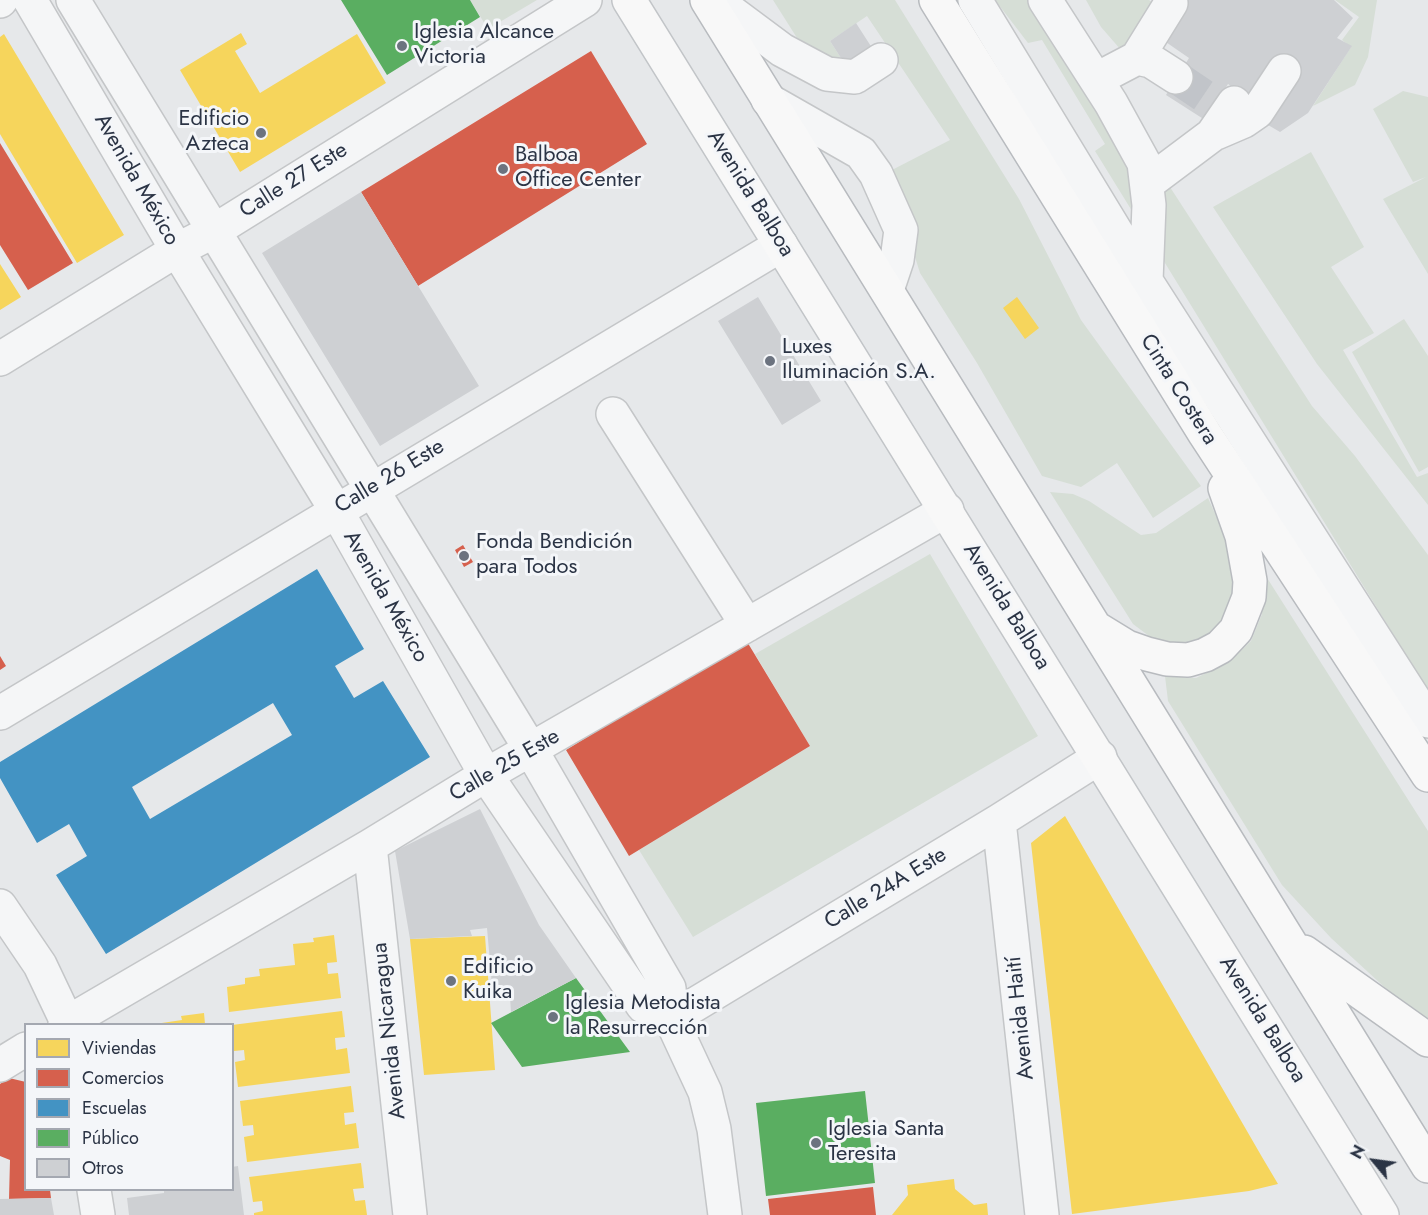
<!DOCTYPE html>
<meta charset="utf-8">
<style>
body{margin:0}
#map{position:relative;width:1428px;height:1215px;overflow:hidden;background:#e6e8ea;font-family:Jost,sans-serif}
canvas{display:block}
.legend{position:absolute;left:24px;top:1023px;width:210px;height:168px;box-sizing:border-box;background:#f4f6f9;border:2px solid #a4a8b1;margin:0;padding:8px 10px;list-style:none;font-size:18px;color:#2b3445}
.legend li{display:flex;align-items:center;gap:12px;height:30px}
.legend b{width:30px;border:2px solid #a4a8b1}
.north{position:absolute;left:1344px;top:1131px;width:60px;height:60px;-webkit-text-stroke:4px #f4f6f9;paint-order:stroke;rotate:299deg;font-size:16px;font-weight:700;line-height:24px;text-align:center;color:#2b3445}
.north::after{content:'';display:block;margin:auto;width:21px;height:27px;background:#2b3445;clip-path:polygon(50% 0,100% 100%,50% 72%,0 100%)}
</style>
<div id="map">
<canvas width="1428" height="1215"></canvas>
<ul class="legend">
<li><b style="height:16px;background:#f6d55c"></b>Viviendas</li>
<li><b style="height:16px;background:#d6604d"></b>Comercios</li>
<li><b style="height:16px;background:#4393c3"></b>Escuelas</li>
<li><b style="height:16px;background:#5aae61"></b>Público</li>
<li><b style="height:16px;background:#ced0d3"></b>Otros</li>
</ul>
<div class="north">N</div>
</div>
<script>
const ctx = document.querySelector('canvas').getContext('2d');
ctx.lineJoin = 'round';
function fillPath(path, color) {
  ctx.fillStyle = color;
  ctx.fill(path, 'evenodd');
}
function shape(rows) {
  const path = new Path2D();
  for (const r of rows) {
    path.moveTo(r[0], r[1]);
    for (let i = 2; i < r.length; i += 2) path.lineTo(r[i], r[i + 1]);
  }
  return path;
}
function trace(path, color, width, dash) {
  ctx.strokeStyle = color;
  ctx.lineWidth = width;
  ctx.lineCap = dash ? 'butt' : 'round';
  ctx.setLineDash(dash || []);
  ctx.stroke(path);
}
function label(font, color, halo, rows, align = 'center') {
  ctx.font = font + ' Jost,sans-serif';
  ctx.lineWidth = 6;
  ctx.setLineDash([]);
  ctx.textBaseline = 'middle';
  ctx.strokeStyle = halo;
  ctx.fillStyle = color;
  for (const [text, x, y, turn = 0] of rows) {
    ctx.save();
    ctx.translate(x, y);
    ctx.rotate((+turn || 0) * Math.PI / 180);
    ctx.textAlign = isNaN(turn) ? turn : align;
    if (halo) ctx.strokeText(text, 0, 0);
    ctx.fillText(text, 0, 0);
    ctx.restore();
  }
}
fillPath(shape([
 [470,0,537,0,488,29],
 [773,0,895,0,1019,199,1081,320,1201,486,1153,518,1117,463,1081,487,1042,476,977,363,920,273,891,180,892,170,950,140,867,16,830,41,848,69,804,49],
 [995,0,1036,0,1135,159,1137,219,1095,151,1105,144,1042,40,1028,43],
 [1086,0,1149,0,1158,7,1141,36,1121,50,1101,27],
 [1335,0,1377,0,1368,57,1355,85,1313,106,1351,47,1342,40,1359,17],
 [1403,91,1428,97,1428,274,1383,199,1426,177,1413,182,1373,109],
 [1311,152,1364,247,1331,267,1374,333,1343,350,1417,477,1428,473,1428,505,1317,364,1213,207],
 [1168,184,1312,406,1355,456,1428,555,1428,691,1157,250,1161,196],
 [1404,319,1428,356,1428,467,1419,472,1352,352],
 [1050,492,1073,494,1089,501,1141,535,1156,533,1208,498,1230,547,1236,598,1212,637,1174,648,1153,639,1133,624],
 [930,554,1038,736,693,937,639,850,810,746,755,654],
 [1262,570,1428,831,1428,1021,1405,1006,1331,938,1282,885,1168,701,1165,676,1196,678,1229,662,1251,641,1262,614]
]), '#d6ded6');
fillPath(shape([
 [241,33,247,44,235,51,260,93,357,34,386,83,240,172,180,70],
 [4,34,124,235,77,263,0,134,0,37],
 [0,264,21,297,0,310],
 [1017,297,1039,328,1025,339,1003,308],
 [1065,816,1262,1157,1278,1184,1249,1191,1072,1214,1031,843],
 [334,935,337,962,327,963,328,974,338,973,341,998,229,1012,227,987,245,984,245,978,260,976,259,969,295,965,293,944,314,942,313,938],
 [485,936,495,1070,424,1075,410,939],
 [342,1011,345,1037,335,1038,336,1050,347,1048,350,1073,238,1087,235,1062,245,1060,244,1050,234,1051,232,1025],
 [204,1013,205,1024,155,1024,182,1020,181,1016],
 [351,1086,354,1112,344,1113,345,1125,356,1123,359,1148,247,1162,244,1137,254,1135,253,1125,243,1126,240,1101],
 [361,1163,364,1188,353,1189,355,1201,365,1200,367,1215,254,1215,254,1213,263,1211,262,1201,253,1202,249,1177],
 [954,1179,955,1189,974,1205,987,1203,988,1215,892,1215,908,1195,907,1185]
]), '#f6d55c');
fillPath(shape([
 [591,51,647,144,418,286,361,192],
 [0,143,73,263,28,290,0,245],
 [463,545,473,562,464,567,455,550],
 [746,640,810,746,629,856,566,750],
 [0,656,6,666,0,670],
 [9,1078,26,1082,26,1190,50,1190,51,1198,9,1199,10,1160,0,1156,0,1084],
 [873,1187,876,1215,770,1215,768,1199]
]), '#d6604d');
fillPath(shape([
 [317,569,364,649,335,666,354,698,383,681,430,757,106,954,56,875,87,856,69,824,37,843,0,778,0,762],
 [273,703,292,735,150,819,132,787]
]), '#4393c3');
fillPath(shape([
 [341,0,470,0,480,17,387,75],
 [576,978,630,1052,522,1067,491,1023],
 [865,1091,875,1183,766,1196,756,1103]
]), '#5aae61');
fillPath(shape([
 [1186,0,1334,0,1353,18,1337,38,1352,46,1308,113,1280,132,1263,122,1257,103,1228,84,1205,120,1166,95,1189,58,1160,38],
 [856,23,874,51,848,69,830,41],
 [361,192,479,386,380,446,262,253],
 [758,297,821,401,782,425,718,321],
 [480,809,539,925,576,978,511,1012,510,997,493,997,487,928,470,930,472,936,410,939,395,851],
 [238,1166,244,1215,129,1215,127,1198,164,1193,164,1190,232,1190,232,1167],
 [51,1198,54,1215,0,1215,0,1199]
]), '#ced0d3');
trace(shape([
 [1176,77,1216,104]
]), '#c1c4c9', 33, [33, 16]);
const minor = shape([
 [30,0,177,250,336,510,486,775,643,1006,671,1019],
 [73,0,531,750,669,988,671,1019,705,1092,714,1129,725,1215],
 [715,0,782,50,827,74,855,77,881,60],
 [975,0,1146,281,1428,721],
 [1045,0,1111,103,1144,163,1149,205,1146,281,1142,279],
 [0,1,1,0],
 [1137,58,1171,3],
 [1097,79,1137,58,1151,61,1176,77],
 [768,100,861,153,876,174,901,230,897,260,887,290],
 [1216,133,1244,121,1257,112,1284,71],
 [1148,183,1212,135,1234,103],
 [0,359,177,250,214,231,585,0],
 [613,414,747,625],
 [0,713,781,245],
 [999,821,1042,1215],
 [370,846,410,1215],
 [0,906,40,965,68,1024],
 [671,1019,999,821,1100,757],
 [65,1024,370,846,486,775,947,510],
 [0,1065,26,1049],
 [94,1190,98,1215]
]);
const major = shape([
 [629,0,1382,1215]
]);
const highway = shape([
 [707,0,1428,1166],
 [936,0,1205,434,1428,775],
 [1096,628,1127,647,1147,654,1167,659,1188,660,1205,655,1220,647,1236,630,1249,597,1250,581,1242,536,1225,488],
 [1304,952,1428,1040]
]);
trace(minor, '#c4c6c8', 36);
trace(major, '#c2c5c8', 36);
trace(highway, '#b8bbbf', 36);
trace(minor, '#f5f6f7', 33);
trace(major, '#f8f8f8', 33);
trace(highway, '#f8f8f8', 33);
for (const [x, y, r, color] of [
 [402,46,6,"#6c737f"],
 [261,133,6,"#6c737f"],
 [503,169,6,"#6c737f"],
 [770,361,6,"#6c737f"],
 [464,556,6,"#6c737f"],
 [451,981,6,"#6c737f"],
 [553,1017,6,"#6c737f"],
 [816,1143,6,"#6c737f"]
]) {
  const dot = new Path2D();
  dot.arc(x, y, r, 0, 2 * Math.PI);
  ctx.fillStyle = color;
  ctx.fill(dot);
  trace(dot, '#f4f6f9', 2);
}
label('22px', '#2b3445', '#f4f6f9', [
 ["Iglesia Alcance",414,33],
 ["Victoria",414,58],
 ["Edificio",249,120,"right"],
 ["Azteca",249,145,"right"],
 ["Balboa",515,156],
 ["Office Center",515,181],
 ["Luxes",782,348],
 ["Iluminación S.A.",782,373],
 ["Fonda Bendición",476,543],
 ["para Todos",476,568],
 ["Edificio",463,968],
 ["Kuika",463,993],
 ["Iglesia Metodista",565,1004],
 ["la Resurrección",565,1029],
 ["Iglesia Santa",828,1130],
 ["Teresita",828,1155]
], 'left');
label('22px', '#2b3445', '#f4f6f9', [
 ["Avenida México",136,180,60],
 ["Calle 27 Este",294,181,-32],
 ["Avenida Balboa",750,194,58],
 ["Cinta Costera",1178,390,58],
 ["Calle 26 Este",390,477,-31],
 ["Avenida México",385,597,60],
 ["Avenida Balboa",1006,607,58],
 ["Calle 25 Este",505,766,-30],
 ["Calle 24A Este",886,889,-31],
 ["Avenida Haití",1021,1018,-96],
 ["Avenida Balboa",1262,1020,58],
 ["Avenida Nicaragua",390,1031,-96]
]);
</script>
